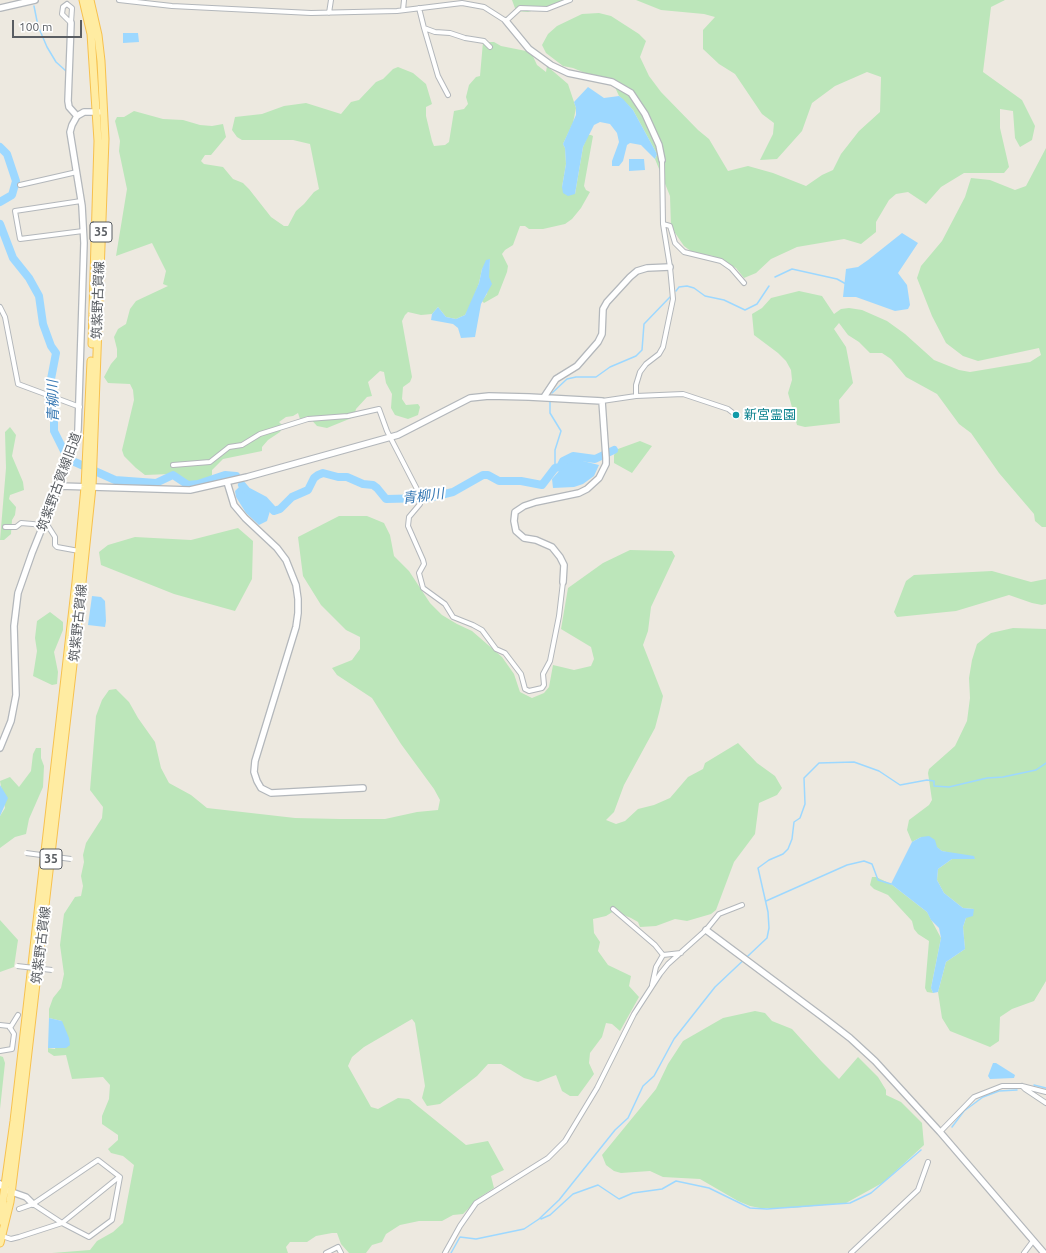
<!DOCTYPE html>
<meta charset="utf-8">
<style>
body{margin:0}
#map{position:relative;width:1046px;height:1253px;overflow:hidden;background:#ede9e0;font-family:Ubuntu,sans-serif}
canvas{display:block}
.scale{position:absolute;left:12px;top:20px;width:70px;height:18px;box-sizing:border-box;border:2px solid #595d62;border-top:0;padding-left:5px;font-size:12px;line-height:14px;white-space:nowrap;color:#595d62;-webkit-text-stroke:3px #fff;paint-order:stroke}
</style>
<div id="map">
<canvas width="1046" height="1253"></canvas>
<div class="scale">100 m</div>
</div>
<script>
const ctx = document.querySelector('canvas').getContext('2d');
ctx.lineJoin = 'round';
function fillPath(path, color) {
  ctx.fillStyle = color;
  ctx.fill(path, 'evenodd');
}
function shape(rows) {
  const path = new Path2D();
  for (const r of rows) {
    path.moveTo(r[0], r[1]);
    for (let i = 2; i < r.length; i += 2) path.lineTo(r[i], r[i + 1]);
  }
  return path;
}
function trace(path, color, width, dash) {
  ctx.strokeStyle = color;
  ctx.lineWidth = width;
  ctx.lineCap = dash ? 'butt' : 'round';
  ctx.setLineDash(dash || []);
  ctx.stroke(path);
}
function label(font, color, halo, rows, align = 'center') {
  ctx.font = font + ' Ubuntu,"Noto Sans JP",sans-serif';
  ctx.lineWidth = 4;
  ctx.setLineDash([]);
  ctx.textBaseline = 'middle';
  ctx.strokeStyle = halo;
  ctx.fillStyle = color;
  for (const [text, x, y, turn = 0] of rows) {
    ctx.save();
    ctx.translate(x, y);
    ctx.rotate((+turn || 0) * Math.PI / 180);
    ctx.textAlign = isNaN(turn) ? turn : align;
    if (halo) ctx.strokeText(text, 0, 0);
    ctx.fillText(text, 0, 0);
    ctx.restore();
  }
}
fillPath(shape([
 [512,0,569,0,528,12,516,11],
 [636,0,1005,0,991,7,983,72,1022,100,1035,126,1032,140,1020,147,1015,138,1013,111,1000,109,1000,128,1009,167,1004,173,964,173,941,187,926,204,908,192,896,194,889,200,876,222,876,232,861,244,844,239,797,247,771,259,756,273,744,278,736,268,713,256,692,252,684,246,671,227,670,196,655,159,657,154,633,110,619,96,614,85,573,68,563,66,546,53,542,45,548,34,557,26,582,14,599,13,611,16,639,34,646,41,640,57,649,76,661,92,698,130,709,139,728,171,748,166,773,173,806,186,822,175,833,170,841,154,859,131,880,112,881,77,867,72,835,86,812,103,802,131,777,159,760,160,773,134,774,123,762,114,735,74,719,64,703,49,703,30,715,17,704,14,661,10],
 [483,42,494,42,501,46,531,52,537,65,546,72,547,66,568,84,576,108,573,123,563,144,565,148,566,164,562,187,575,194,583,147,588,135,591,135,593,136,584,186,586,190,590,192,581,208,572,219,565,224,543,229,529,229,525,226,520,226,513,245,505,250,502,254,508,266,507,272,498,295,484,303,482,301,487,294,490,259,482,269,479,283,471,305,465,315,456,319,446,317,438,307,432,314,421,315,408,312,405,315,402,321,412,377,410,382,403,387,402,399,406,405,418,404,420,407,418,415,408,419,395,415,391,408,392,394,386,383,384,372,380,371,368,382,372,396,367,397,356,409,354,417,327,428,317,426,308,416,300,419,298,413,293,416,286,417,279,422,283,426,280,432,268,440,262,447,262,451,223,459,212,470,212,475,205,482,189,484,181,478,170,474,145,475,136,468,124,456,122,450,134,400,133,390,130,384,108,383,104,377,111,364,117,357,117,349,114,337,118,329,126,324,130,309,136,301,168,286,163,284,166,271,152,243,116,256,127,189,119,151,120,141,115,121,117,117,124,117,134,111,163,119,183,120,200,125,212,126,223,124,226,137,211,155,205,155,201,161,204,164,223,167,233,179,243,183,249,189,271,217,284,226,288,226,296,211,304,204,314,192,319,189,310,144,293,140,242,140,237,137,232,130,235,117,262,114,284,106,306,103,341,114,351,102,359,100,376,82,383,79,393,69,398,67,413,73,426,84,432,104,426,107,426,116,432,141,434,146,445,145,449,142,454,111,464,109,468,104,466,97,469,85,476,77,480,76],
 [1046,148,1046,527,1042,527,1035,521,1034,514,999,473,971,433,959,424,937,394,906,377,891,359,882,353,870,353,859,342,848,335,839,323,834,329,846,347,853,383,839,400,840,423,805,427,797,425,788,393,792,380,791,370,786,361,778,353,754,335,752,314,762,308,771,298,799,291,822,296,834,314,841,309,849,308,862,310,887,321,905,334,934,360,959,370,970,372,1030,362,1041,355,1039,348,978,361,963,356,946,343,932,316,917,278,921,266,942,241,965,197,971,178,990,180,1015,190,1026,186],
 [10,427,16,435,12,456,23,482,24,490,10,495,9,499,16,507,15,515,12,520,11,534,4,540,0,540,6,468,5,432],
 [640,441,652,446,632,473,614,463,614,455,618,449],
 [339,516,367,516,384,523,390,535,394,556,409,571,430,603,442,615,457,624,472,631,502,657,514,674,520,692,532,698,544,693,549,687,553,665,574,670,591,666,594,659,591,647,561,629,568,588,603,563,630,550,672,551,675,556,651,607,648,631,643,645,663,696,659,713,655,728,624,785,614,812,606,820,616,824,625,821,638,809,654,805,670,798,688,777,703,769,705,763,738,743,757,763,775,776,782,788,777,795,759,803,755,834,734,862,716,910,711,914,687,921,675,919,656,926,640,927,638,922,631,918,614,911,606,916,593,919,594,933,600,942,598,951,608,965,631,976,629,986,639,997,620,1031,612,1024,606,1023,602,1037,590,1053,589,1063,594,1074,578,1096,570,1096,562,1091,556,1075,538,1082,524,1078,501,1064,488,1064,477,1076,440,1104,427,1106,422,1098,425,1086,415,1023,412,1019,364,1047,352,1057,348,1066,371,1107,378,1109,398,1098,409,1099,466,1145,488,1141,504,1170,491,1176,494,1188,480,1197,463,1214,453,1215,442,1221,419,1221,400,1225,386,1234,382,1242,372,1245,366,1253,349,1253,341,1244,337,1233,332,1233,316,1236,307,1242,290,1242,286,1247,288,1253,52,1253,90,1250,97,1241,113,1232,123,1223,134,1165,123,1156,111,1153,108,1149,118,1140,118,1135,102,1124,102,1116,109,1099,110,1085,103,1077,72,1079,66,1055,54,1056,48,1052,48,1048,55,1049,62,1021,49,1018,49,1009,53,998,61,988,64,974,60,945,64,914,75,897,81,896,83,886,81,876,84,862,83,855,86,843,102,818,103,807,90,790,96,716,102,700,109,690,116,689,129,702,138,718,155,742,161,768,169,783,191,795,207,808,295,818,340,819,385,819,417,812,438,810,440,800,434,789,401,744,372,698,337,675,332,668,352,660,360,649,360,637,346,630,321,605,303,576,298,537],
 [238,528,253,541,252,579,235,611,174,594,101,565,99,552,108,545,135,537,191,540],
 [992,571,1031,582,1046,579,1046,604,1042,605,1032,603,1009,595,956,611,897,617,894,612,906,581,914,575],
 [50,612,63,622,63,630,54,652,58,672,57,684,52,685,33,676,37,651,35,638,37,621],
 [1013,628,1046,629,1046,981,1034,1001,1012,1009,1000,1017,999,1041,990,1047,950,1031,942,1018,938,992,946,962,965,949,963,927,966,918,974,909,963,908,944,893,937,880,938,869,952,859,975,859,942,851,921,837,912,842,907,830,909,820,929,805,932,800,928,773,929,769,955,746,967,721,970,698,969,678,972,660,977,644,991,633],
 [36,748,41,748,41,758,44,766,43,787,29,819,26,834,15,837,0,848,0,816,5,808,0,781,10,777,19,787,31,771,33,754],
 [872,877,876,877,891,884,927,912,941,938,931,988,933,993,927,992,925,988,929,941,918,934,914,929,912,921,888,895,874,889,870,885],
 [0,920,18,940,14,967,0,972],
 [755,1011,765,1013,772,1021,792,1029,822,1062,839,1079,858,1057,878,1077,886,1090,886,1095,901,1102,922,1123,924,1145,884,1182,846,1203,792,1208,760,1208,750,1206,738,1201,700,1179,663,1177,650,1171,621,1173,614,1171,606,1165,602,1155,656,1089,668,1064,683,1041,723,1018],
 [0,1056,3,1057,5,1063,0,1109]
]), '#bce6ba');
fillPath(shape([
 [123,33,138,33,139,42,123,43],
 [588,87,604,98,619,96,623,99,633,110,657,154,655,159,641,145,630,143,627,145,623,161,619,166,612,166,612,161,619,142,617,133,610,124,600,122,594,125,583,147,575,194,568,196,563,193,562,187,566,164,565,148,563,144,576,115,576,108,574,102],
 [629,159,644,159,645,170,629,171],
 [902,233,918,243,898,273,907,285,910,305,908,309,895,311,856,297,843,297,846,269,858,267,868,260],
 [490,259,489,277,492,284,481,304,475,337,461,338,458,328,453,324,431,320,432,314,438,307,446,317,456,319,465,315,479,283,482,269,486,260],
 [575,459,599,465,594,476,583,484,574,487,553,488,552,479,568,461],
 [240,486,246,493,264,504,270,511,267,521,259,525,246,513,236,497,235,491],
 [92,596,101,597,105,601,106,621,105,627,88,625],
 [0,785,8,798,0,816],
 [929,836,935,840,937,847,942,851,974,856,975,859,952,859,938,869,937,880,944,893,963,908,974,909,973,916,966,918,963,927,965,949,946,962,938,992,933,993,931,988,941,938,939,928,931,920,927,912,891,884,912,842,921,837],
 [49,1018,62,1021,69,1038,70,1045,66,1048,48,1048],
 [993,1063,996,1063,1015,1075,1014,1078,990,1079,988,1076]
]), '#9dd8ff');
trace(shape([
 [34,6,38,26,47,47,56,62,66,71],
 [775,277,792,269,837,279,846,284],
 [676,291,679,287,687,286,694,288,705,296,724,300,745,310,757,304,769,286],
 [552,393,567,379,576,377,596,377,610,367,636,356,642,350,644,324,670,297],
 [550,402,550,413,561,431,555,450,555,468],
 [766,901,847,865,864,861,872,864,878,880,891,884],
 [1034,1085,1046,1088],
 [952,1127,964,1111,983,1097,999,1091,1017,1090],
 [541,1219,550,1215,573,1194,598,1185,619,1199,633,1193,662,1189,676,1181,709,1188,750,1208,767,1209,850,1203,871,1193,921,1150],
 [451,1253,460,1237,476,1239,524,1229,539,1219,559,1200,615,1130,628,1118,643,1086,654,1076,674,1039,715,987,767,938,769,928,768,912,758,868,769,860,783,854,788,849,792,839,794,822,800,818,805,804,804,778,819,763,854,762,879,771,900,785,927,780,934,781,934,786,949,787,987,778,1003,777,1036,770,1046,763]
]), '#9dd8ff', 1.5);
trace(shape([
 [0,147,7,154,16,181,12,195,0,202],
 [0,224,13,258,29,278,39,296,43,324,51,346,56,353,51,379,52,402,54,412,54,431,68,459,115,480,156,483,173,475,188,485,198,484,225,475,236,476],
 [242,485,247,491,264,500,274,511,280,509,292,497,308,490,314,478,318,475,323,473,338,477,347,477,363,484,373,485,377,488,386,499,428,498,453,492,483,475,488,475,499,481,521,481,542,485,555,468,560,467,563,461,573,456,595,459,614,450]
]), '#9dd8ff', 8);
const minor = shape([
 [119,0,172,6,311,13,397,11,462,3,484,7,506,21,520,8,547,9,570,0],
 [67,4,72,8,71,23,62,14,63,7,67,4],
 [419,8,424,28,435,32,450,33,465,38,484,41,490,47],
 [403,10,404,0],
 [329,13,331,0],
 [424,28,438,76,448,95],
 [20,185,77,172],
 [81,201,15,211,20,239,83,231],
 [663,224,670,226,675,243,684,252,721,261,731,268,744,283],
 [0,307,5,317,18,384,80,407],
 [636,396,636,385,640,372,646,364,659,354,663,347,673,299,670,267,663,224,662,160],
 [602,401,636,396,683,394,728,409,737,416],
 [173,465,210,462,229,447,242,445,260,434,308,419,348,416,379,409,387,431,420,495,420,504,409,517,408,526,423,560,424,564,419,573,423,588,445,604,453,617,473,625,482,630,496,649,505,653,521,674,525,689,529,691,542,688,544,685,543,674,550,661,559,616,563,582],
 [5,527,16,527,21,523,44,525,48,526,55,537,55,545,57,547,79,551],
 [613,909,655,945,663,955],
 [652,985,656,967,663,955,681,953],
 [0,1025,9,1026,14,1034,12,1049,0,1051],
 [10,1028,18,1015],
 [1022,1086,1025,1089,1046,1103],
 [940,1132,974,1097,1002,1086,1022,1086,1046,1092],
 [19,1209,33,1204,98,1160,120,1177,112,1220,89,1237,62,1223,33,1204],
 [2,1236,11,1239,19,1237,62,1223,119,1177],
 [326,1253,338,1247,341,1253],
 [445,1253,460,1226,476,1203,548,1158,565,1141,597,1088,634,1014,660,974,668,964,706,930,719,914,742,905],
 [851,1253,918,1190,928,1162],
 [1024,1253,1033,1241]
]);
const tertiary = shape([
 [0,8,35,0],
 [506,21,529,49,551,65,568,73,612,82,631,93,645,114,659,145,662,160],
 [71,23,68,101,69,107,77,116],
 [544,397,556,379,577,366,598,342,602,334,603,309,607,302,630,277,637,271,647,268,670,267],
 [227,482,234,505,245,518,277,548,286,560,296,585,298,599,298,613,296,627,255,761,254,772,257,781,261,788,271,793,363,788],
 [59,486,190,490,247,477,398,435,470,398,489,396,529,397,602,401,606,458,606,464,599,478,587,489,579,493,536,502,524,506,515,512,514,521,516,531,524,538,536,540,552,547,560,557,564,565,563,582],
 [0,748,11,721,16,695,14,626,18,593,32,553,71,456,78,430,84,243,82,206,70,132,72,125,77,116,84,112,99,112],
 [706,930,824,1018,850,1038,875,1061,940,1132,1044,1253],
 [0,1184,6,1190,26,1197,33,1204]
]);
const primary = shape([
 [83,0,91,34,98,141,92,344],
 [0,1221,14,1121,76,582,85,487,91,361],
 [0,1243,10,1202,19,1130,77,630,92,487,105,139,101,61,98,35,90,0]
]);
trace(minor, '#b3b7bb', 6);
trace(tertiary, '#b3b7bb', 8);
trace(primary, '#f7c14e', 9);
trace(minor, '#fff', 4);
trace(tertiary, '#fff', 5.5);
trace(primary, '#ffeca2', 7);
const minorBridge = shape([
 [26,853,71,859],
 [17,966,52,970]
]);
trace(minorBridge, '#b3b7bb', 6, []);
trace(minorBridge, '#fff', 4);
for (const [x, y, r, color] of [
 [736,415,4,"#0f9aa8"]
]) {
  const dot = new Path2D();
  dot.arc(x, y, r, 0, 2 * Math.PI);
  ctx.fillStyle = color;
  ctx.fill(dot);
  trace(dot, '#fff', 1.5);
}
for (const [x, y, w] of [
 [101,232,22],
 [51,859,22]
]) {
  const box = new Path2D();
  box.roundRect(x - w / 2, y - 10, w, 20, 3);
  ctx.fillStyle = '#fff';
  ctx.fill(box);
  trace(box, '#595d62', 1);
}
label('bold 12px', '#595d62', null, [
 ["35",101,232],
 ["35",51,859]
]);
label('13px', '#595d62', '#fff', [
 ["筑紫野古賀線",98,300,-88],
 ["筑紫野古賀線旧道",59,482,-70],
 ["筑紫野古賀線",78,623,-84],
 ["筑紫野古賀線",41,945,-83]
]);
label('13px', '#0d838f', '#fff', [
 ["新宮霊園",744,415]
], 'left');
label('italic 14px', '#3879b4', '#fff', [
 ["青柳川",53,401,-91],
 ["青柳川",423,496,-7]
]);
</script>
